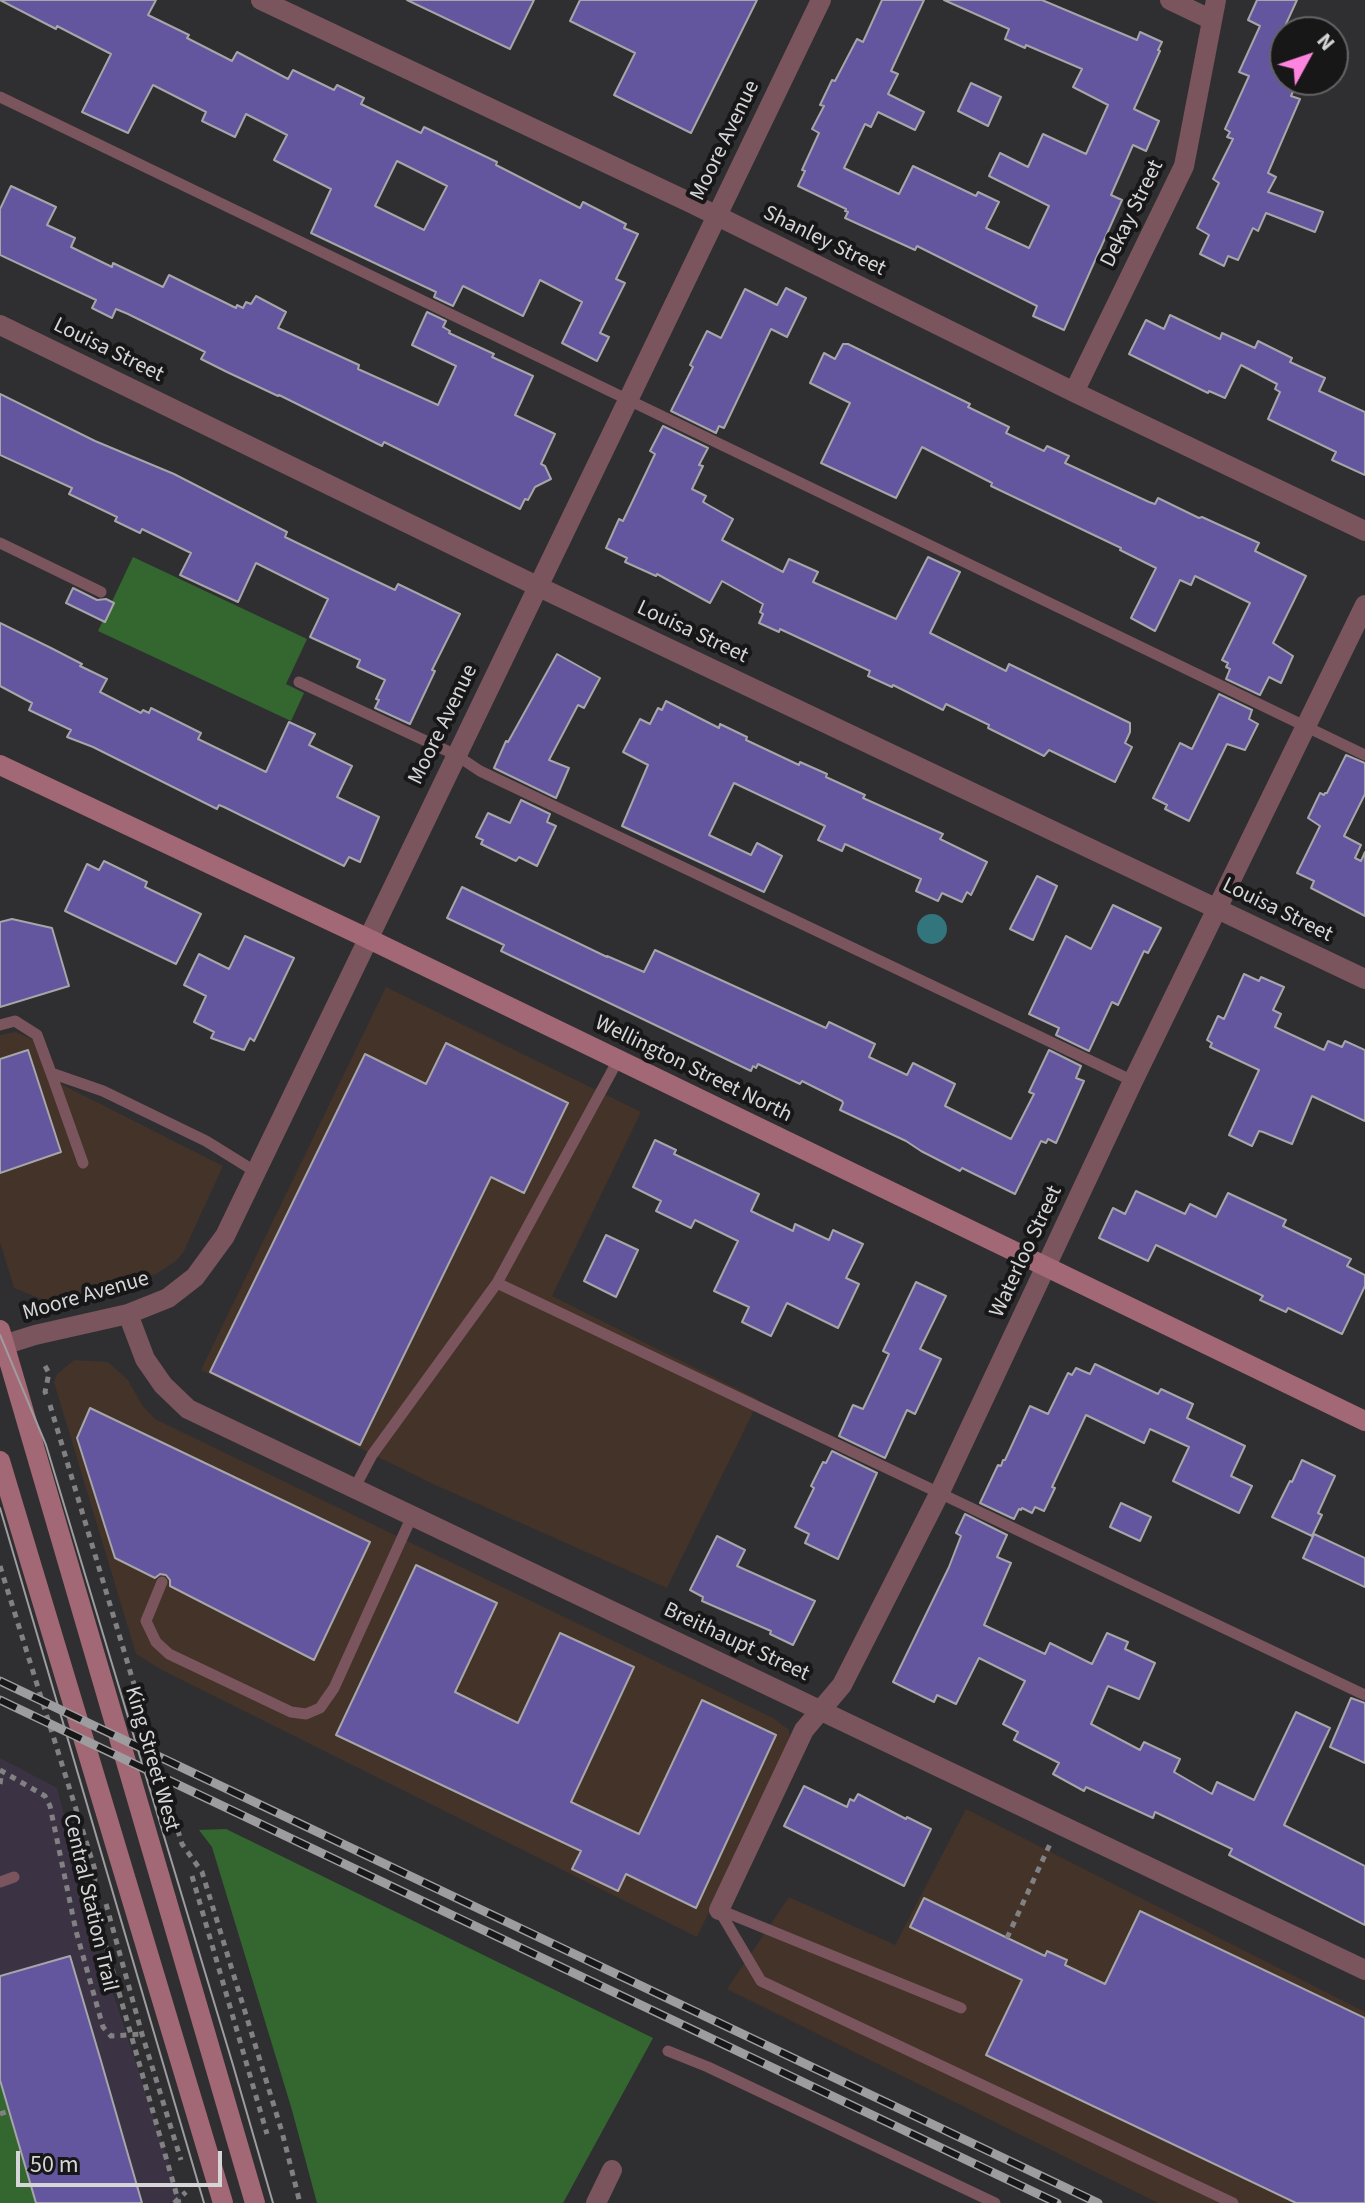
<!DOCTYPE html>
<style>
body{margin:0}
#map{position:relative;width:1365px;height:2203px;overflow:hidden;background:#2f2f32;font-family:"Source Sans 3",sans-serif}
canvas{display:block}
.north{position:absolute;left:1269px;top:16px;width:80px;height:80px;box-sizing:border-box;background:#171718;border:2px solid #636365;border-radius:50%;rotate:50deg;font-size:22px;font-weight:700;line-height:32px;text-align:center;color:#d6d6d8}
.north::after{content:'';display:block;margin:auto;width:28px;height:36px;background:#fe85df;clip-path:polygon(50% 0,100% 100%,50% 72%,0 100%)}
.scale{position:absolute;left:16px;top:2151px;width:206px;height:36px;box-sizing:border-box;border:4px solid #d6d6d8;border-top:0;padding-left:10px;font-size:24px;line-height:28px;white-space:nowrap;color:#d6d6d8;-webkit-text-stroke:6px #171718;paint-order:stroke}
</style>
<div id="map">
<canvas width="1365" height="2203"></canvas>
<div class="north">N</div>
<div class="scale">50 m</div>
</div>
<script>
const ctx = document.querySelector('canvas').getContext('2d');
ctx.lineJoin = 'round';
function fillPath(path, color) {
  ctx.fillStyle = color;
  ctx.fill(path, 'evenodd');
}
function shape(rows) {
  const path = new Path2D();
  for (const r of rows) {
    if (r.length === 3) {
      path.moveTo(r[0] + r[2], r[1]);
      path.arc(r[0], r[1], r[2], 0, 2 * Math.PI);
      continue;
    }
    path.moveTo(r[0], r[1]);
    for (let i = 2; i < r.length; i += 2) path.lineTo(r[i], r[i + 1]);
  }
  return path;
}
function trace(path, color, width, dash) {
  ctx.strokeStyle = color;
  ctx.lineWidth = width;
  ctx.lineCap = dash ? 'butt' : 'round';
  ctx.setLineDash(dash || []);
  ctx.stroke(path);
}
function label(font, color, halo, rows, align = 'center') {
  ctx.font = font + ' "Source Sans 3",sans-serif';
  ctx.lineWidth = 8;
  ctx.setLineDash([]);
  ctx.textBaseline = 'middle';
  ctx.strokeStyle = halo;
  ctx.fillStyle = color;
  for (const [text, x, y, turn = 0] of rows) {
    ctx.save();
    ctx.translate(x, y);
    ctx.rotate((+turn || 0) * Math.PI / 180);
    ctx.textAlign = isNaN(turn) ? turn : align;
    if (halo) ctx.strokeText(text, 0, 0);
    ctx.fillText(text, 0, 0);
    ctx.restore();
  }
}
fillPath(shape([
 [386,987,641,1112,552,1296,759,1400,667,1588,433,1484,201,1370],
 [16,1032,40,1043,51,1079,223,1166,183,1253,176,1261,156,1274,51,1303,14,1288,0,1242,0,1035],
 [74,1360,108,1362,128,1380,142,1405,155,1419,773,1718,789,1730,790,1743,697,1937,162,1670,136,1654,54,1382,57,1374],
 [966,1809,1365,2012,1365,2203,1158,2203,727,1989,789,1897,895,1945]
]), '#433328');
fillPath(shape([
 [0,1758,57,1788,102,1960,182,2203,0,2203]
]), '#3b3343');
fillPath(shape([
 [133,557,307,639,286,684,304,693,291,721,98,631],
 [226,1829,653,2038,563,2203,317,2203,292,2110,212,1847,199,1830],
 [0,2080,9,2111,36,2203,0,2203]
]), '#346730');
fillPath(shape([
 [932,929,15]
]), '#33757c');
const building = shape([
 [0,0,156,0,148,15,189,35,187,38,232,61,237,52,288,79,293,70,334,90,337,85,364,98,361,104,421,133,424,127,497,162,496,165,580,208,583,202,626,224,624,228,638,234,616,279,625,283,600,333,609,337,597,361,562,343,582,302,540,280,523,316,463,286,453,306,434,297,436,292,311,233,331,189,274,160,287,135,246,114,235,137,202,121,206,112,153,85,128,133,82,112,111,54,57,26,56,29,0,0],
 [397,161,447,186,424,230,375,206,397,161],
 [407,0,534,0,510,49,407,0],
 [580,0,757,0,691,133,614,95,635,53,570,21,580,0],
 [882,0,924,0,891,71,898,74,888,94,924,112,915,130,878,112,871,127,865,124,844,168,899,194,913,166,976,196,978,192,999,202,986,228,1029,248,1049,206,989,176,1000,153,1028,167,1043,134,1086,154,1108,105,1073,87,1082,69,1026,45,1025,48,1005,39,1009,29,944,0,1042,0,1137,40,1140,32,1162,42,1158,50,1160,51,1134,109,1159,121,1146,151,1133,145,1111,195,1122,200,1064,330,1033,316,1037,306,917,246,915,250,845,218,848,212,845,211,846,209,798,186,805,171,802,170,819,133,812,129,824,106,820,105,832,80,835,81,857,39,863,42,882,0],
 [1257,0,1297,0,1274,50,1285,55,1285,80,1298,80,1291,96,1300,99,1268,173,1276,177,1268,192,1323,212,1315,232,1266,213,1258,231,1253,228,1238,260,1228,256,1224,266,1200,254,1209,235,1197,228,1219,183,1213,179,1233,139,1227,137,1230,132,1225,129,1249,76,1239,72,1260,26,1248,20,1257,0],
 [971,83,1001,97,988,126,958,111,971,83],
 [11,186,56,207,47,225,75,238,71,247,112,267,113,263,163,287,169,275,236,308,237,305,243,308,246,302,251,304,256,296,286,312,278,328,359,365,358,369,438,405,456,366,412,345,427,312,446,321,443,327,450,331,449,333,494,354,492,357,533,376,515,415,555,434,541,464,545,466,551,479,535,487,528,500,525,499,520,509,384,442,382,446,279,395,278,396,227,372,201,359,205,352,128,314,116,309,112,318,92,308,96,300,0,255,0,209,11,186],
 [786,288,806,298,787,337,771,329,724,428,719,426,716,433,671,411,693,367,690,365,707,331,721,338,745,289,777,305,786,288],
 [1170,315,1220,339,1222,333,1255,348,1258,341,1292,358,1290,362,1325,378,1319,391,1365,412,1365,475,1332,460,1336,452,1268,419,1280,392,1275,389,1277,384,1241,365,1225,398,1209,391,1208,393,1129,354,1146,320,1164,329,1170,315],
 [843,344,848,344,970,404,968,407,1009,427,1006,433,1044,451,1047,446,1069,456,1065,463,1149,502,1155,504,1158,498,1199,518,1202,517,1259,543,1255,551,1306,576,1273,643,1293,656,1281,683,1269,677,1260,695,1226,679,1230,669,1226,667,1228,663,1222,660,1250,603,1195,576,1191,585,1180,580,1155,631,1131,618,1156,568,1120,550,1121,548,991,486,992,483,922,447,896,498,821,463,850,403,810,383,824,353,835,359,843,344],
 [0,394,95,441,174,474,287,532,285,537,353,570,395,590,398,584,460,614,432,670,435,671,410,724,375,708,379,700,376,699,385,680,357,667,360,660,310,637,328,599,256,563,238,602,180,575,191,553,142,529,140,533,115,521,117,517,69,494,72,488,0,455,0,394],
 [663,426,708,448,699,465,703,466,692,489,706,496,703,502,733,519,722,540,783,572,789,559,818,572,813,582,896,619,928,557,960,572,930,633,1006,671,1009,664,1130,723,1130,732,1125,743,1132,747,1115,782,1049,750,1044,756,988,728,989,725,946,704,943,710,893,685,892,687,868,676,870,671,780,629,779,632,759,623,763,614,760,612,763,604,722,581,710,603,657,574,656,576,625,562,627,558,606,548,619,519,623,521,655,454,650,451,663,426],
 [73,588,97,600,106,599,114,603,105,622,66,603,73,588],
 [0,623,51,648,82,664,80,666,107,679,100,692,141,713,143,710,149,713,151,708,201,733,198,739,266,772,289,722,315,734,309,745,352,766,337,797,379,817,360,862,349,857,344,866,224,807,219,805,217,809,93,747,67,737,71,730,29,710,32,703,0,686,0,623],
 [557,654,600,678,584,708,578,705,549,760,569,768,556,798,494,768,506,741,508,742,557,654],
 [1219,694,1252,710,1249,719,1258,724,1245,750,1227,744,1189,821,1165,809,1167,805,1153,798,1180,743,1192,749,1219,694],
 [666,701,719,728,720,724,747,737,746,740,799,765,800,762,827,774,826,777,865,795,863,798,943,834,940,839,987,862,971,895,967,892,962,902,942,893,938,901,916,891,921,879,845,844,842,851,818,840,825,826,734,783,709,835,751,855,757,843,782,856,764,892,622,826,648,765,623,752,640,719,650,724,658,708,662,710,666,701],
 [1346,755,1365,763,1365,794,1344,836,1361,845,1355,858,1361,861,1365,852,1365,916,1311,888,1314,881,1297,873,1320,826,1308,818,1320,793,1324,795,1325,793,1327,793,1346,755],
 [521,800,550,814,547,822,556,826,537,866,519,857,516,861,481,844,483,840,476,837,488,813,510,823,521,800],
 [104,861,147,882,145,887,201,914,176,964,65,911,87,864,99,870,104,861],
 [1037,876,1057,886,1033,940,1010,929,1037,876],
 [462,887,607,957,607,956,644,972,655,950,826,1028,829,1022,875,1044,869,1057,907,1075,913,1063,955,1084,945,1106,1011,1139,1034,1094,1029,1092,1049,1050,1081,1066,1076,1078,1084,1081,1056,1143,1048,1139,1046,1143,1041,1141,1015,1194,962,1168,960,1171,921,1151,906,1141,840,1110,843,1103,842,1101,802,1081,800,1084,758,1064,756,1068,753,1066,751,1071,501,951,504,945,447,918,462,887],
 [1113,905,1161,928,1148,953,1144,951,1118,1005,1112,1002,1089,1051,1056,1035,1059,1028,1029,1014,1066,936,1091,949,1113,905],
 [12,919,52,928,69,986,0,1007,0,922,12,919],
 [245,936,294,958,254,1041,250,1038,244,1050,211,1038,214,1032,194,1022,206,996,184,985,199,954,229,969,245,936],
 [1244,974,1259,981,1261,977,1284,987,1273,1010,1281,1014,1275,1027,1324,1050,1328,1041,1342,1047,1345,1041,1365,1050,1365,1121,1312,1096,1292,1144,1263,1132,1259,1131,1252,1146,1229,1135,1259,1070,1210,1047,1212,1043,1207,1040,1218,1016,1224,1019,1244,974],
 [446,1043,568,1103,524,1193,491,1177,360,1445,210,1372,365,1054,426,1084,446,1043],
 [28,1050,61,1152,0,1173,0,1059,28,1050],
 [655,1140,676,1150,674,1154,759,1194,751,1211,793,1231,795,1224,829,1240,833,1230,863,1244,846,1278,859,1284,838,1328,787,1303,771,1336,742,1322,749,1307,714,1291,738,1241,695,1220,691,1228,656,1211,661,1201,633,1187,655,1140],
 [1136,1191,1185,1214,1190,1204,1216,1217,1228,1193,1286,1220,1283,1226,1351,1259,1347,1266,1365,1275,1365,1286,1342,1334,1288,1308,1286,1312,1260,1300,1263,1296,1259,1294,1156,1245,1148,1261,1099,1238,1113,1208,1125,1214,1136,1191],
 [606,1235,638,1250,616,1297,584,1281,606,1235],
 [916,1282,946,1296,920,1349,941,1359,915,1414,907,1410,885,1458,839,1436,853,1405,863,1409,889,1354,883,1351,916,1282],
 [1095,1364,1158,1394,1161,1389,1193,1404,1187,1418,1245,1446,1231,1476,1252,1486,1239,1513,1173,1481,1189,1447,1150,1429,1144,1443,1086,1415,1052,1487,1055,1488,1044,1511,1035,1507,1032,1513,1022,1508,1021,1510,1019,1509,1014,1519,980,1503,998,1465,1001,1466,1003,1460,1005,1460,1030,1406,1048,1414,1068,1373,1072,1375,1076,1368,1090,1374,1095,1364],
 [90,1408,370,1542,314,1660,170,1586,170,1580,166,1575,160,1574,155,1578,115,1558,77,1438,90,1408],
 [832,1451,877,1473,838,1559,805,1543,809,1534,795,1527,814,1488,811,1486,823,1462,826,1463,832,1451],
 [1302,1460,1335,1476,1318,1513,1322,1515,1312,1536,1272,1517,1290,1481,1292,1482,1302,1460],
 [1121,1503,1151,1517,1140,1541,1110,1527,1121,1503],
 [965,1514,1007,1535,997,1557,1011,1563,984,1625,1045,1654,1050,1643,1092,1664,1107,1633,1128,1642,1125,1649,1155,1663,1139,1699,1108,1686,1091,1724,1140,1750,1144,1742,1180,1759,1174,1772,1212,1794,1217,1782,1254,1800,1296,1712,1330,1728,1284,1825,1365,1866,1365,1925,1229,1855,1232,1849,1155,1812,1153,1818,1086,1787,1084,1791,1053,1774,1059,1763,1014,1740,1018,1732,1003,1724,1025,1681,979,1658,956,1704,937,1695,934,1702,893,1682,949,1567,961,1536,956,1533,965,1514],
 [1314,1534,1365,1558,1365,1587,1303,1558,1314,1534],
 [717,1536,745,1550,737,1566,815,1601,793,1645,770,1634,771,1631,702,1601,703,1597,690,1590,717,1536],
 [416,1565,497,1603,455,1692,518,1723,560,1633,634,1667,571,1802,639,1834,702,1700,776,1735,696,1908,626,1874,618,1891,572,1869,581,1851,336,1735,416,1565],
 [1351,1698,1365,1703,1365,1763,1330,1747,1351,1698],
 [804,1786,847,1807,850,1799,854,1801,858,1794,906,1819,907,1817,931,1829,904,1886,784,1826,804,1786],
 [924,1898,1045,1956,1047,1951,1067,1960,1065,1965,1105,1984,1140,1911,1365,2018,1365,2203,1296,2203,986,2055,1022,1980,910,1927,924,1898],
 [70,1956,101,2061,142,2203,36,2203,0,2080,0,1976,70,1956]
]);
fillPath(building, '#63559e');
trace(building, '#a6a6a9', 2);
trace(shape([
 [45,1366,49,1373,45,1392,47,1396],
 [50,1405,182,1844,202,1872,282,2132,300,2203],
 [0,1566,95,1870,94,1905,179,2203],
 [0,1770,45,1796,50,1806,76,1931,103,2027,111,2036,142,2034],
 [0,1784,2,1771],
 [192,1876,267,2134],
 [106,1904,142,2034,181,2160],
 [1007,1938,1050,1844],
 [0,2114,9,2111],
 [174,2203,186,2192]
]), '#818183', 5, [6, 6]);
trace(shape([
 [0,97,1365,755],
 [0,543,101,592],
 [299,682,456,755,480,771,1133,1081],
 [0,1025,15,1021,37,1035,51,1073,103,1091,173,1125,206,1141,256,1172],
 [51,1073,83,1163],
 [497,1283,1365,1695],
 [354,1489,372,1455,497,1283,618,1060],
 [162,1582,146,1621,156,1642,169,1654,291,1712,306,1714,320,1708,334,1688,412,1516],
 [0,1882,14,1877],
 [719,1910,761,1981,1233,2203],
 [720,1910,961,2008],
 [668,2051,708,2067,995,2203]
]), '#7a555d', 11);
trace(shape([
 [261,0,691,203,1074,392,1365,531],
 [1170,0,1212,20],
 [0,325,539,587,1365,979],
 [1074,392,1184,166,1216,0],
 [128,1314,145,1359,163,1385,188,1409,1365,1970],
 [0,1346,35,1335,128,1314,168,1298,195,1277,225,1236,821,0],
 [719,1910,804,1730,842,1685,939,1494,1133,1081,1365,605],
 [596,2203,612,2170]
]), '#7a555d', 20);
trace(shape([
 [0,765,369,939,1365,1421],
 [0,1330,255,2203],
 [0,1461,223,2203]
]), '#a36876', 20);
trace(shape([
 [0,1335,46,1445,233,2065,273,2203],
 [0,1508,204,2203]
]), '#9d9da0', 2);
const rail = shape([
 [0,1681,1098,2203],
 [0,1700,1057,2203]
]);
trace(rail, '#9d9da0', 9);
trace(rail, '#171718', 6, [18]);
label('22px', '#d6d6d8', '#171718', [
 ["Moore Avenue",726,141,-64],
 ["Dekay Street",1133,214,-64],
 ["Shanley Street",824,242,26],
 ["Louisa Street",108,351,26],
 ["Louisa Street",692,633,25],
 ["Moore Avenue",444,725,-64],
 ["Louisa Street",1277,911,26],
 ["Wellington Street North",693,1070,26],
 ["Waterloo Street",1027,1252,-65],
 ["Moore Avenue",86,1297,-16],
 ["Breithaupt Street",736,1643,25],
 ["King Street West",151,1759,74],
 ["Central Station Trail",89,1903,77]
]);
</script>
